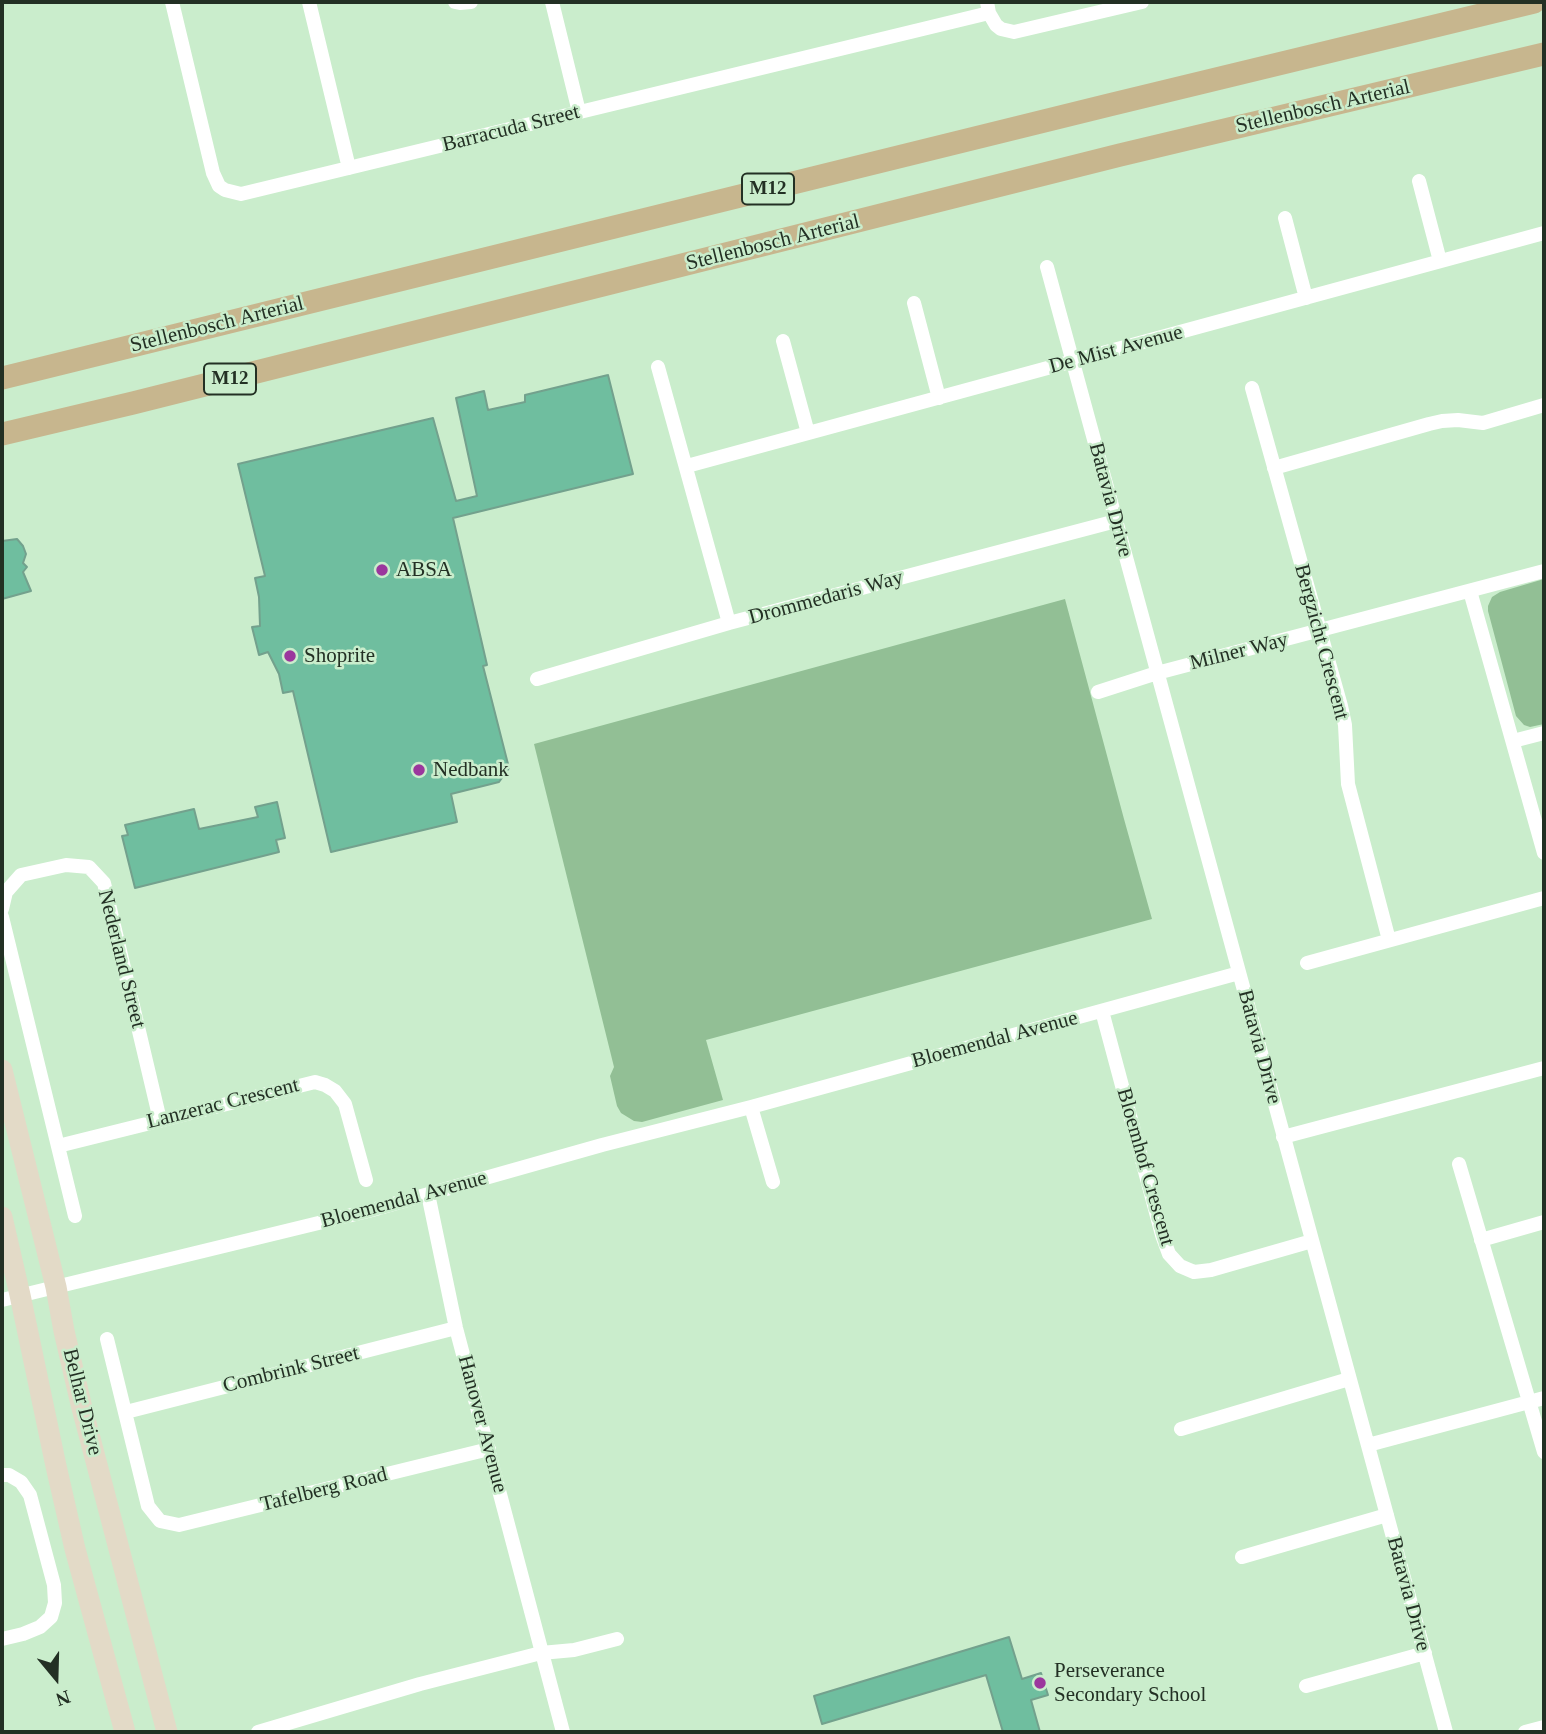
<!DOCTYPE html>
<style>
body{margin:0}
#map{position:relative;width:1546px;height:1734px;overflow:hidden;background:#caedcc;font-family:Georgia,serif}
canvas{display:block}
.frame{position:absolute;inset:0;border:4px solid #233024;pointer-events:none}
.north{position:absolute;left:21px;top:1643px;width:70px;height:70px;-webkit-text-stroke:5px #caedcc;paint-order:stroke;rotate:161deg;font-size:19px;font-weight:700;line-height:28px;text-align:center;color:#233024}
.north::after{content:'';display:block;margin:auto;width:24px;height:32px;background:#233024;clip-path:polygon(50% 0,100% 100%,50% 72%,0 100%)}
</style>
<div id="map">
<canvas width="1546" height="1734"></canvas>
<div class="frame"></div>
<div class="north">N</div>
</div>
<script>
const ctx = document.querySelector('canvas').getContext('2d');
ctx.lineJoin = 'round';
function fillPath(path, color) {
  ctx.fillStyle = color;
  ctx.fill(path, 'evenodd');
}
function shape(rows) {
  const path = new Path2D();
  for (const r of rows) {
    path.moveTo(r[0], r[1]);
    for (let i = 2; i < r.length; i += 2) path.lineTo(r[i], r[i + 1]);
  }
  return path;
}
function trace(path, color, width, dash) {
  ctx.strokeStyle = color;
  ctx.lineWidth = width;
  ctx.lineCap = dash ? 'butt' : 'round';
  ctx.setLineDash(dash || []);
  ctx.stroke(path);
}
function label(font, color, halo, rows, align = 'center') {
  ctx.font = font + ' Georgia,serif';
  ctx.lineWidth = 5;
  ctx.setLineDash([]);
  ctx.textBaseline = 'middle';
  ctx.strokeStyle = halo;
  ctx.fillStyle = color;
  for (const [text, x, y, turn = 0] of rows) {
    ctx.save();
    ctx.translate(x, y);
    ctx.rotate((+turn || 0) * Math.PI / 180);
    ctx.textAlign = isNaN(turn) ? turn : align;
    if (halo) ctx.strokeText(text, 0, 0);
    ctx.fillText(text, 0, 0);
    ctx.restore();
  }
}
fillPath(shape([
 [1544,579,1544,724,1530,727,1524,725,1516,716,1488,611,1488,606,1492,597,1500,592],
 [1065,599,1124,819,1152,919,706,1040,723,1100,642,1122,634,1121,621,1113,617,1106,610,1076,614,1067,534,744]
]), '#92bf95');
const building = shape([
 [608,375,633,474,453,518,487,665,483,666,509,768,499,782,451,794,457,822,331,852,293,691,283,693,279,674,268,652,259,655,252,627,260,626,259,597,255,578,265,576,238,464,433,418,456,501,477,496,456,398,484,391,488,410,525,402,525,395,608,375],
 [17,539,23,546,26,554,23,563,27,567,23,572,31,591,2,599,2,541,17,539],
 [277,802,285,838,276,840,279,852,135,888,122,836,128,835,125,825,194,809,199,829,258,817,255,807,277,802],
 [1009,1637,1022,1679,1041,1673,1048,1695,1031,1700,1040,1732,1003,1732,986,1675,822,1724,814,1696,1009,1637]
]);
fillPath(building, '#6fbe9f');
trace(building, '#73a18d', 2);
trace(shape([
 [172,2,213,173,219,186,225,190,241,194,989,13],
 [309,2,349,168],
 [455,2,460,3,471,2],
 [552,2,579,112],
 [987,2,989,13,996,25,1001,29,1014,32,1142,2],
 [1419,181,1440,261],
 [1285,218,1306,298],
 [1047,267,1446,1732],
 [914,303,939,398],
 [783,341,808,433],
 [658,367,729,623],
 [1252,388,1341,706,1345,725,1348,784,1389,940],
 [687,466,1544,233],
 [1274,468,1429,424,1442,421,1458,420,1483,423,1544,405],
 [1470,591,1544,853],
 [537,679,729,623,1116,521],
 [1098,692,1157,673,1544,571],
 [1513,741,1544,733],
 [2,909,6,892,21,875,66,865,89,867,104,883,160,1120],
 [2,917,75,1216],
 [1307,963,1544,898],
 [1102,1011,1162,1235,1169,1254,1180,1266,1194,1272,1211,1270,1312,1241],
 [751,1107,773,1182],
 [1283,1137,1544,1068],
 [58,1146,315,1082,325,1085,335,1091,345,1104,366,1180],
 [1459,1164,1544,1452],
 [428,1194,456,1328,563,1732],
 [1481,1240,1544,1222],
 [2,1300,372,1210,602,1145,751,1107,1239,973],
 [107,1339,148,1506,160,1521,179,1525,489,1449],
 [126,1412,456,1328],
 [1181,1429,1349,1379],
 [1368,1445,1544,1398],
 [2,1475,9,1475,21,1482,30,1495,54,1585,55,1603,51,1617,40,1627,23,1634,2,1639],
 [1242,1557,1387,1515],
 [1306,1686,1425,1653],
 [258,1732,420,1684,541,1653,574,1650,617,1639],
 [1525,1732,1544,1727]
]), '#fff', 14);
trace(shape([
 [2,1070,56,1287,64,1331,81,1404,167,1732],
 [2,1217,20,1295,56,1466,75,1549,125,1732]
]), '#e3dac7', 21);
trace(shape([
 [2,378,1109,105,1534,2],
 [2,434,133,403,1120,155,1544,54]
]), '#c7b68e', 23);
for (const [x, y, r, color] of [
 [382,570,7,"#9b379d"],
 [290,656,7,"#9b379d"],
 [419,770,7,"#9b379d"],
 [1040,1683,7,"#9b379d"]
]) {
  const dot = new Path2D();
  dot.arc(x, y, r, 0, 2 * Math.PI);
  ctx.fillStyle = color;
  ctx.fill(dot);
  trace(dot, '#caedcc', 2.5);
}
for (const [x, y, w] of [
 [768,189,52],
 [230,379,52]
]) {
  const box = new Path2D();
  box.roundRect(x - w / 2, y - 15.5, w, 31, 5);
  ctx.fillStyle = '#caedcc';
  ctx.fill(box);
  trace(box, '#233024', 2);
}
label('bold 19px', '#233024', null, [
 ["M12",768,189],
 ["M12",230,379]
]);
label('21px', '#233024', '#caedcc', [
 ["Stellenbosch Arterial",1323,107,-13],
 ["Barracuda Street",511,129,-14],
 ["Stellenbosch Arterial",773,243,-14],
 ["Stellenbosch Arterial",217,325,-14],
 ["De Mist Avenue",1116,350,-15],
 ["Batavia Drive",1110,500,75],
 ["Drommedaris Way",826,598,-15],
 ["Bergzicht Crescent",1321,642,75],
 ["Milner Way",1239,652,-14],
 ["Nederland Street",121,959,76],
 ["Bloemendal Avenue",995,1040,-15],
 ["Batavia Drive",1259,1047,75],
 ["Lanzerac Crescent",223,1104,-14],
 ["Bloemhof Crescent",1145,1167,74],
 ["Bloemendal Avenue",404,1200,-15],
 ["Combrink Street",291,1370,-14],
 ["Belhar Drive",82,1402,76],
 ["Hanover Avenue",482,1424,75],
 ["Tafelberg Road",324,1490,-14],
 ["Batavia Drive",1408,1594,75]
]);
label('21px', '#233024', '#caedcc', [
 ["ABSA",396,570],
 ["Shoprite",304,656],
 ["Nedbank",433,770],
 ["Perseverance",1054,1671],
 ["Secondary School",1054,1695]
], 'left');
</script>
